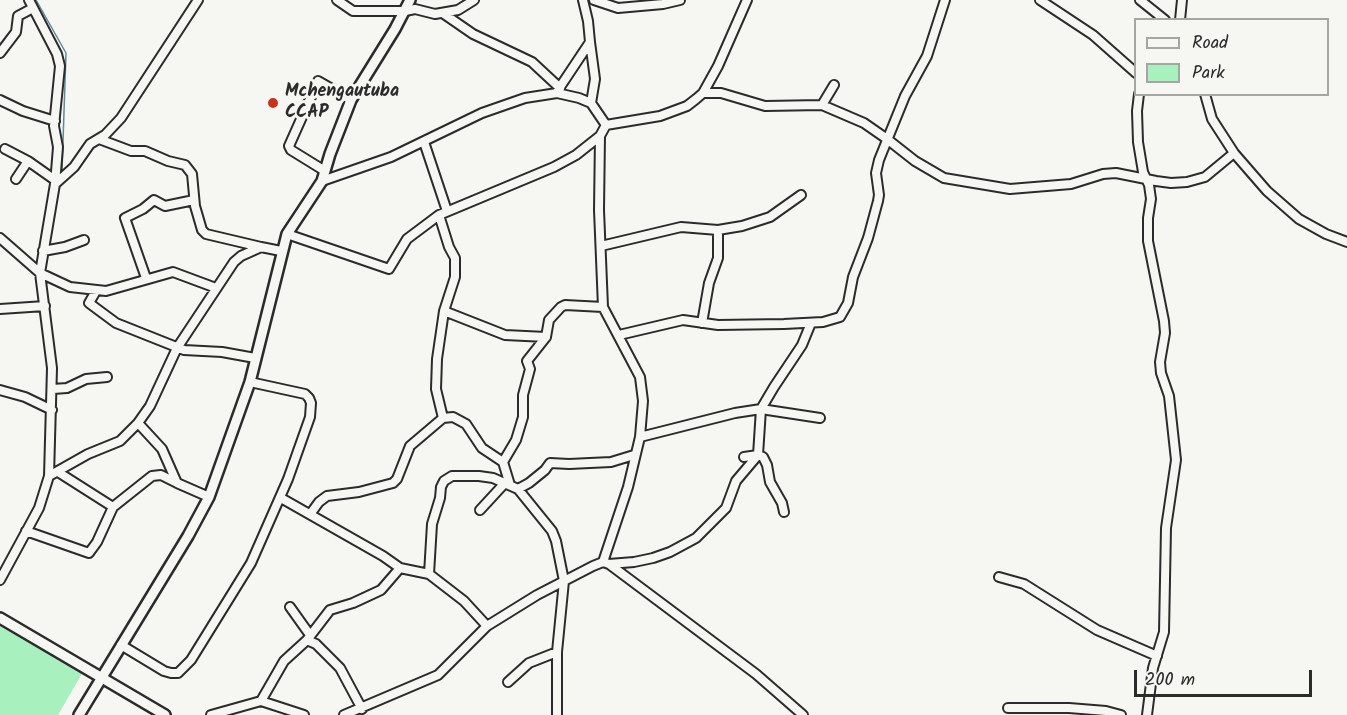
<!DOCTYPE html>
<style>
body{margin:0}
#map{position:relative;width:1347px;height:715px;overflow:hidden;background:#f6f6f2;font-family:Kalam,sans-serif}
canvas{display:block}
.legend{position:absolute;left:1134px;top:18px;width:195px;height:78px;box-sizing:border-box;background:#f6f6f2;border:2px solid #a5a5a2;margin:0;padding:8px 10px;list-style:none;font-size:18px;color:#2b2b2b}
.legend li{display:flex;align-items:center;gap:12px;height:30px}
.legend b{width:30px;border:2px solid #a5a5a2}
.scale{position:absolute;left:1134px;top:670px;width:178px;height:27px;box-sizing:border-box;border:3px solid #2b2b2b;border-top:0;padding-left:8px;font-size:18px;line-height:21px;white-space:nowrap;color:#2b2b2b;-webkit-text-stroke:4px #f6f6f2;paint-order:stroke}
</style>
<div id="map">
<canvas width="1347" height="715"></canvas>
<ul class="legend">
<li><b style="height:8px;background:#f6f6f2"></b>Road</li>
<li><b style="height:16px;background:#a8f1bf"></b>Park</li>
</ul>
<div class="scale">200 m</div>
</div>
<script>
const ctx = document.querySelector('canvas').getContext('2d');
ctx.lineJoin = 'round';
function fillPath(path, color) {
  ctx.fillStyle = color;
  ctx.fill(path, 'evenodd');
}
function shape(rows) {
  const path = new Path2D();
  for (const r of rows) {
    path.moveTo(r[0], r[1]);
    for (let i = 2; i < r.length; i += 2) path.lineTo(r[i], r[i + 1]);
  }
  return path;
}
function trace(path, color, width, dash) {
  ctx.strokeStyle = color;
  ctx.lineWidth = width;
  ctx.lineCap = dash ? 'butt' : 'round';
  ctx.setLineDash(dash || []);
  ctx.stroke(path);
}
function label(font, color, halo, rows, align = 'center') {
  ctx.font = font + ' Kalam,sans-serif';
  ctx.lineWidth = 6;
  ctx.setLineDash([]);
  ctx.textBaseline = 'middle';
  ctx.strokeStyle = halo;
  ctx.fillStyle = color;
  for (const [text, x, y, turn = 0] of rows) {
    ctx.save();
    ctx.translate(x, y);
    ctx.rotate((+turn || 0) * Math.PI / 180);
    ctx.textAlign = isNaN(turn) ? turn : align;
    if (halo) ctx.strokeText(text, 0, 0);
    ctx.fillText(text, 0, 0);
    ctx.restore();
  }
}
fillPath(shape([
 [0,618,87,665,58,715,0,715]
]), '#a8f1bf');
trace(shape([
 [36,0,66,53,62,171]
]), '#60899b', 1.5);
const minor = shape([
 [337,0,353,11,405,11,415,9,435,14,458,10,474,0],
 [594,0,618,8,663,4,680,0],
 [1040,0,1093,35,1136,73],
 [1140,0,1165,20],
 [444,14,473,34,532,62,560,88],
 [1180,20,1182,0],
 [590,42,595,79,591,103],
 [0,53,16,32,18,16,33,8],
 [558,90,590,42,588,21,583,0],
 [703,93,721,93,765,106,822,105,864,123,887,139,915,161,944,178,1010,189,1071,184,1103,174,1116,173,1156,181,1171,183,1187,182,1205,177,1234,153],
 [1139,94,1137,111,1138,142,1143,172,1149,185,1151,199,1148,218,1148,241,1164,321,1165,333,1160,362,1161,373,1169,396,1176,460,1166,528,1164,632,1153,668,1147,715],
 [1205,94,1212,119,1234,153,1267,191,1299,219,1326,234,1347,242],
 [0,100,23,111,55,121],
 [822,105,834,85],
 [99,139,131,151,145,151,168,161,185,165,192,174,195,206,202,230,206,234,261,247],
 [424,142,447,211],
 [5,149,28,161],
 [325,171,291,150,289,146,318,81,351,100],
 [16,179,28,161,55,180],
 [322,181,391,157,482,113,525,98,557,93,579,98,591,103,606,125],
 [55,184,74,167,90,144,105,135,121,118,198,0],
 [287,234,389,269,407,239,439,215,554,167,576,155,600,136],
 [0,238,40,273,70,287,106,291,173,272,216,288],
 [601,246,681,227,718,230,742,226,770,217,801,195],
 [43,251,65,247,84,240],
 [146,278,125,218,143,209,154,200,165,206,194,200],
 [96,291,89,303,116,323,184,350,222,352,255,358],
 [0,309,45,306],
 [444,311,505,335,546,337],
 [702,323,709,283,718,258,718,230],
 [619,335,683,320,718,325,784,324,823,322,840,317,848,303,853,277,868,238,878,201,879,195,876,173,879,160,905,96,927,56,945,0],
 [53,389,67,388,86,379,107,377],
 [0,390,25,397,52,410],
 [443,418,453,417,466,424,482,448,503,462],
 [138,423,162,449,177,483,209,497],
 [640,437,735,413,761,409,820,418],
 [744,457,758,455,763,457,767,465,770,482,782,503,784,512],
 [58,472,113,507],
 [49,476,88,454,120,441,138,423,150,406,177,348,234,262,241,256,261,247,281,251],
 [510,485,503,462,516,440,523,417,523,395,530,369,527,361,546,337,549,320,561,307,565,305,603,307],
 [518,489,529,483,545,470,550,463,569,464,611,462,634,455],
 [281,498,383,556,400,568,429,574,464,601,487,626],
 [480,510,504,484],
 [311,513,319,502,327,496,359,492,393,483,397,479,410,446,443,418,436,389,437,359,444,311,455,277,455,258,449,247,439,215],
 [26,531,89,553,97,542,113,507,152,476,161,475,177,483],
 [603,562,628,487,640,437,643,401,640,377,603,307,599,210,600,136,606,125,660,116,687,106,696,99,703,93,718,66,747,0],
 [609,564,756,674,803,715],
 [429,574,432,524,440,498,441,487,444,481,452,476,479,476,493,478,518,489,552,531,556,541,564,581,557,652,557,715],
 [999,577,1024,584,1097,630,1157,656],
 [0,580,39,508,49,476,52,368,40,273,55,184,58,147,54,126,60,66,57,54,29,0],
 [290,607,310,635],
 [307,640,316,644,340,668,362,709],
 [121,645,164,671,171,673,178,673,191,660,251,563,288,479,310,417,311,403,309,398,305,394,250,382],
 [508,682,529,663,557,652],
 [261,701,284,661,307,640,330,610,353,603,381,590,400,568],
 [1008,708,1069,708,1106,711,1121,715],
 [211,715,261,701,304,715],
 [344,715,438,675,487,626,537,595,593,566,603,562,609,564,634,562,653,558,670,552,696,538,726,508,736,481,758,455,761,409,774,387,802,345,811,323]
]);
const tertiary = shape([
 [0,618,165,715],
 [79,715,188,536,209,497,250,382,287,234,322,181,330,154,351,100,395,29,410,0]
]);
trace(minor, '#2b2b2b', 12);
trace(tertiary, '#2b2b2b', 14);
trace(minor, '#f6f6f2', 8);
trace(tertiary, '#f6f6f2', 9);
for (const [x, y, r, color] of [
 [273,103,6,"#c8321e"]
]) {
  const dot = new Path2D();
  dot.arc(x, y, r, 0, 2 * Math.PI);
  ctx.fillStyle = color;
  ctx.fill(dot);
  trace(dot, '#f6f6f2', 2);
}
label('bold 18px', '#2b2b2b', '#f6f6f2', [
 ["Mchengautuba",285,93],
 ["CCAP",285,114]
], 'left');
</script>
